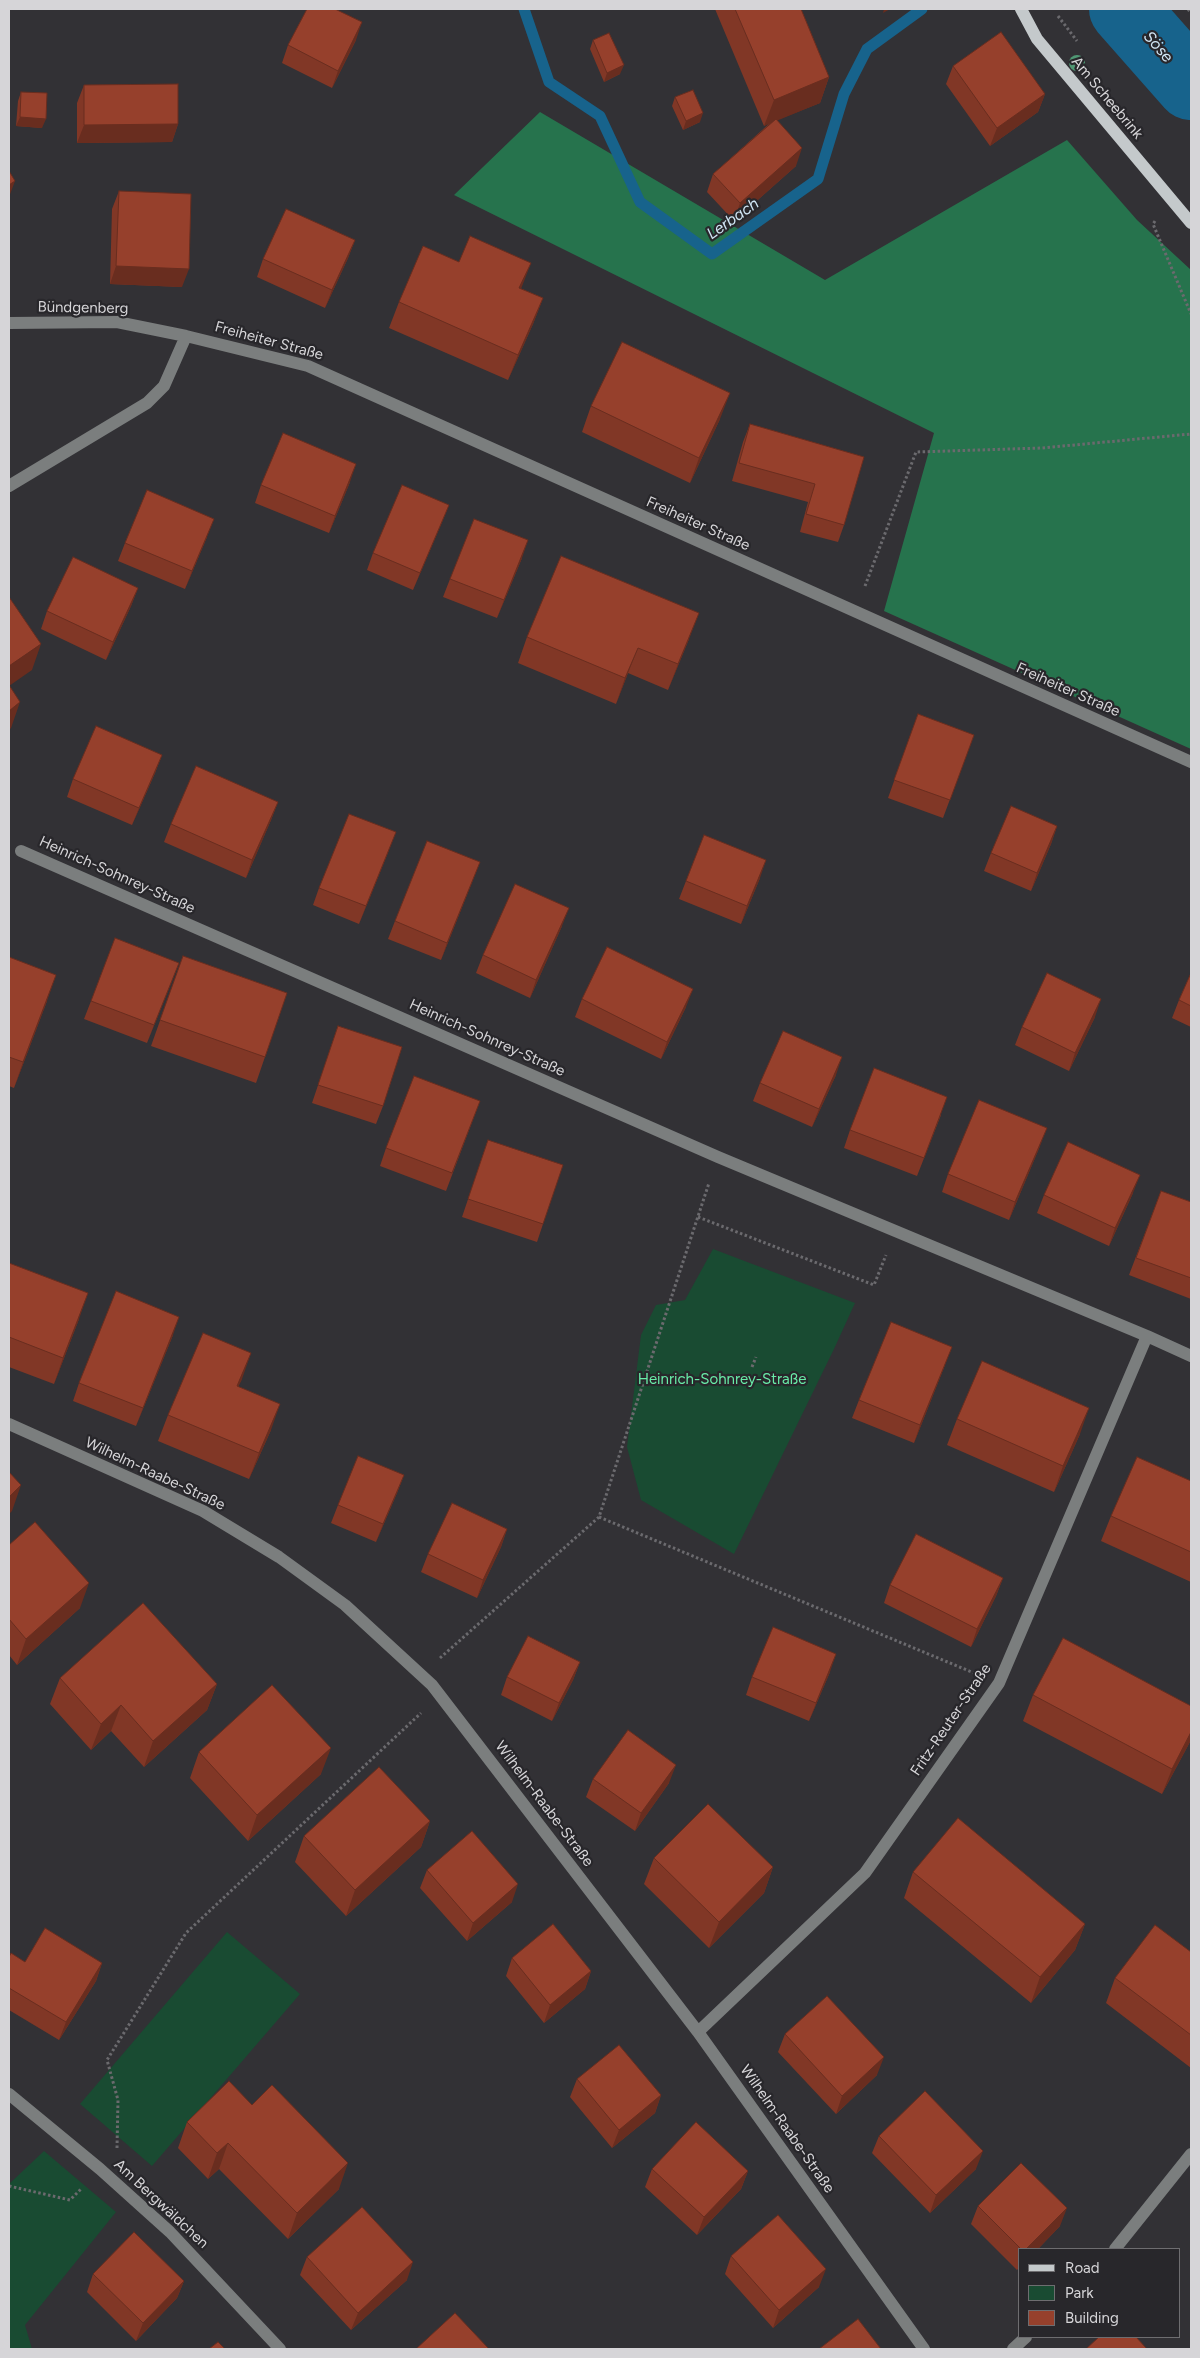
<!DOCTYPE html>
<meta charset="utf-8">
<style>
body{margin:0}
#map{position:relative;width:1200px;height:2358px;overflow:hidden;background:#323135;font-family:Figtree,sans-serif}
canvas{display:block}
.frame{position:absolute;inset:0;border:10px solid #d6d5d8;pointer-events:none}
.legend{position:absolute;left:1018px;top:2248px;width:162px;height:90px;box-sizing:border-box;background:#28272b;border:1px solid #6e6d70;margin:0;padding:6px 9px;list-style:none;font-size:15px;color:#d6d5d8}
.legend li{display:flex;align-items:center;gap:10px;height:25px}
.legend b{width:25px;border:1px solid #6e6d70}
</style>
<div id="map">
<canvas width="1200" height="2358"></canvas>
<div class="frame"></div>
<ul class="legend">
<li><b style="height:6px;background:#c4c9cb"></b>Road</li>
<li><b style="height:14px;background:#194b32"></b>Park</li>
<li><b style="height:14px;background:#96402c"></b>Building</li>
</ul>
</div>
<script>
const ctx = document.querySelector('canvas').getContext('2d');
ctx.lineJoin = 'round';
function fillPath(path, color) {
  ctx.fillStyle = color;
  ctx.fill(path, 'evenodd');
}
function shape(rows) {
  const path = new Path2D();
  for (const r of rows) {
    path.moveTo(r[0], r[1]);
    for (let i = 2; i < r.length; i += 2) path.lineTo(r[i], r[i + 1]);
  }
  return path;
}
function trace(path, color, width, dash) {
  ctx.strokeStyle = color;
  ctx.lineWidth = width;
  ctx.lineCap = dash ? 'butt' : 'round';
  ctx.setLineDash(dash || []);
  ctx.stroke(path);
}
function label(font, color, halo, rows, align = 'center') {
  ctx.font = font + ' Figtree,sans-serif';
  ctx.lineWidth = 4.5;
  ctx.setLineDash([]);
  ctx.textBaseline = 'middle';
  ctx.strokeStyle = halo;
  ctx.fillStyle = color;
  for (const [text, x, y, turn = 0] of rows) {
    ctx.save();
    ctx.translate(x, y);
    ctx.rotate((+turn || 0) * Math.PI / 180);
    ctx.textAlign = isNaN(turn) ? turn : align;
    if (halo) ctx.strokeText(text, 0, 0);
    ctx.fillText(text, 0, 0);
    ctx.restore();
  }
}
fillPath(shape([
 [713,1249,855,1303,834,1349,734,1554,641,1500,627,1447,641,1335,656,1305,685,1300],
 [227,1932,300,1994,152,2166,80,2104],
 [44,2151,116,2212,25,2325,32,2349,9,2349,9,2184]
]), '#194b32');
fillPath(shape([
 [540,112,825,280,1067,140,1137,220,1191,270,1191,749,884,611,934,433,454,195]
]), '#26734d');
trace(shape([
 [524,9,549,82,600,116,640,202,712,254,818,179,844,94,867,49,922,9]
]), '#17638c', 11);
trace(shape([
 [1124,9,1191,85]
]), '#17638c', 70);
trace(shape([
 [1188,9,1191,13],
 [1058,16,1077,41],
 [1155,221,1153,224,1191,314],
 [865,586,916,452,1042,448,1191,434],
 [698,1217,874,1285,886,1255],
 [752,1367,756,1357],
 [599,1517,974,1673],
 [440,1658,599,1517,709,1183],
 [117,2148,118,2100,107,2060,186,1933,421,1713],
 [9,2186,70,2200,82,2188]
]), '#6b6a6e', 3, [2.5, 2.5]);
trace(shape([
 [9,323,117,322,186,336,308,366,1191,762],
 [9,486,147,403,164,386,186,336],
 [21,851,718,1157,1147,1336,1191,1356],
 [9,1424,203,1511,279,1557,345,1605,432,1685,698,2032,924,2349],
 [698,2032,865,1873,999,1683,1147,1336],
 [9,2094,100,2169,170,2232,280,2349],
 [1115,2249,1191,2154],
 [1013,2349,1026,2337]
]), '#7b7e7e', 12);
trace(shape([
 [1021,9,1037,39,1191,223]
]), '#c4c9cb', 12);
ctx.fillStyle = '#509874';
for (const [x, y] of [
 [1077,63]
]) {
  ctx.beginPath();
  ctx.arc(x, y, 8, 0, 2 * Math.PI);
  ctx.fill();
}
fillPath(shape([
 [715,9,801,9,829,77,820,103,777,120,796,166,734,221,707,192,713,174,770,123,764,126],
 [356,40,332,88,282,63,288,45],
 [593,40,620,74,604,82,590,49],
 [953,66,1045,94,1038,112,990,146,946,84],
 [84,85,178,124,172,142,77,143,77,103],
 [21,92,42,128,16,126,18,101],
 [675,97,700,122,683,130,672,106],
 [119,191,182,287,110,284,112,209],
 [355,240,348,258,325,308,257,277,263,259],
 [459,262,543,298,533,324,508,380,389,328,399,302],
 [591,406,720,419,690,483,582,432],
 [750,424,864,457,844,525,838,542,800,532,808,502,732,481,743,442],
 [350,482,329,533,255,503,261,485],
 [449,505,442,522,413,590,367,570,373,553],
 [207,537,185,589,118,561,125,543],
 [522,558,497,618,443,597,450,579],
 [138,588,131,606,106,660,41,629,47,611],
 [527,637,689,639,668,690,628,673,616,704,518,663],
 [918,714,974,735,943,818,888,798],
 [162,755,155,773,132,825,67,797,73,779],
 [278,802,271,820,246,878,164,842,171,824],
 [1057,826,1051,844,1031,891,984,871,991,853],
 [389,850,359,924,313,905,319,888],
 [480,862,441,960,388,939,395,921],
 [760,878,741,924,679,899,686,881],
 [562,926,530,998,476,973,483,955],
 [183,956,287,993,256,1083,151,1046],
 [9,957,47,1001,14,1088,9,1086],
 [179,963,147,1043,84,1019,91,1001],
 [1191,973,1191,1027,1172,1018,1179,1000],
 [582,999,686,1007,661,1059,575,1017],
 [1095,1017,1069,1071,1015,1045,1022,1027],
 [338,1026,383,1106,376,1124,312,1103],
 [836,1075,812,1127,753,1101,760,1083],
 [480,1101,446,1191,380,1166,386,1148],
 [941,1115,917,1176,844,1148,850,1130],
 [488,1140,543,1224,537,1242,462,1217],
 [1040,1146,1009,1220,942,1192,948,1174],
 [1161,1191,1191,1202,1191,1299,1129,1275],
 [1133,1193,1109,1246,1037,1213,1044,1195],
 [9,1263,79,1319,54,1384,9,1367],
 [173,1335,136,1426,73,1401,79,1383],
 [945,1365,914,1443,852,1418,859,1400],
 [242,1379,238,1386,271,1430,249,1479,158,1441,168,1415],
 [957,1419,1080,1434,1054,1492,947,1445],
 [404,1475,397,1493,376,1542,331,1523,338,1505],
 [1191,1481,1191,1582,1101,1541,1111,1516],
 [507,1529,501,1547,477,1598,421,1572,428,1554],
 [9,1545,80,1608,17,1665,9,1655],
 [1003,1578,996,1596,971,1647,884,1603,890,1585],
 [580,1662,573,1680,552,1721,501,1695,507,1677],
 [830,1672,809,1721,746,1695,752,1677],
 [60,1678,217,1684,207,1710,144,1767,111,1731,91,1750,50,1704],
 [1033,1695,1191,1740,1162,1794,1023,1721],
 [199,1752,321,1774,248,1841,190,1778],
 [593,1779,669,1783,635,1831,586,1797],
 [430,1821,421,1847,346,1916,295,1862,304,1836],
 [654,1858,773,1867,764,1893,709,1948,644,1884],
 [427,1870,512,1902,467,1941,420,1888],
 [913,1872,1085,1924,1075,1950,1031,2003,904,1898],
 [1191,1952,1191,2068,1106,2003,1115,1978],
 [9,1957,25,1962,102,1963,96,1981,59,2040,9,2010],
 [512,1958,591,1971,585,1989,544,2023,506,1976],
 [785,2034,877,2075,836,2114,778,2052],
 [577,2079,661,2095,655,2113,612,2148,570,2097],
 [252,2105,339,2189,288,2239,219,2169,208,2179,178,2148,187,2122],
 [879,2136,976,2169,930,2213,872,2153],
 [652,2169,748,2171,741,2189,697,2235,645,2187],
 [978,2206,1060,2226,1038,2249,1019,2249,1019,2268,1017,2270,971,2224],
 [731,2256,819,2287,773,2328,725,2274],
 [307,2257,407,2280,351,2330,300,2275],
 [93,2274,184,2281,177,2298,136,2341,87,2292]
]), '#813726');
fillPath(shape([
 [884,9,890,9,883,13],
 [362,22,356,40,332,88,338,71],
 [624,65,620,74,604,82,607,73],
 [829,77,820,103,764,126,774,100],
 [1045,94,1038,112,990,146,997,128],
 [703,113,700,122,683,130,686,121],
 [20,117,46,119,42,128,16,126],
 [178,124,172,142,77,143,84,125],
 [802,148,796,166,734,221,740,203],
 [15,181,9,197,9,185],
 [355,240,348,258,325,308,332,290],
 [531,263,521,289,519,288],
 [116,266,189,269,182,287,110,284],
 [543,298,533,324,508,380,518,355],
 [730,393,720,419,690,483,699,458],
 [356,464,350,482,329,533,335,516],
 [449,505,442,522,413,590,420,573],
 [214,519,207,537,185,589,192,571],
 [528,540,522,558,497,618,504,600],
 [138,588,131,606,106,660,113,642],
 [699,613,689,639,668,690,678,664],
 [41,644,32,670,9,686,9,666],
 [638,648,628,673,616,704,625,678],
 [20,702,11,728,9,730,9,711],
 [162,755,155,773,132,825,139,808],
 [278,802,271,820,246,878,252,860],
 [1057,826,1051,844,1031,891,1037,873],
 [396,832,389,850,359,924,366,906],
 [766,860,760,878,741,924,747,906],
 [480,862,473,880,441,960,447,943],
 [569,908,562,926,530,998,536,980],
 [179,963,172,981,147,1043,154,1025],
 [56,975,47,1001,14,1088,23,1062],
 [693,989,686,1007,661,1059,667,1042],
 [1101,999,1095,1017,1069,1071,1075,1053],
 [842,1057,836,1075,812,1127,819,1109],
 [1047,1128,1040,1146,1009,1220,1015,1202],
 [1140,1175,1133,1193,1109,1246,1115,1228],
 [88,1293,79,1319,54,1384,63,1358],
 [179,1317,173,1335,136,1426,143,1408],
 [952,1347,945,1365,914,1443,920,1425],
 [251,1353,242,1379,227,1412,237,1386],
 [280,1404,271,1430,249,1479,259,1453],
 [1089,1408,1080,1434,1054,1492,1063,1466],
 [404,1475,397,1493,376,1542,383,1524],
 [21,1485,12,1511,9,1514,9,1497],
 [507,1529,501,1547,477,1598,483,1580],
 [1003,1578,996,1596,971,1647,977,1629],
 [89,1583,80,1608,17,1665,26,1639],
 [836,1654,830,1672,809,1721,816,1703],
 [580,1662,573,1680,552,1721,559,1703],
 [217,1684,207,1710,144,1767,153,1741],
 [121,1705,111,1731,91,1750,101,1724],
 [1191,1732,1191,1740,1162,1794,1172,1769],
 [331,1748,321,1774,248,1841,257,1815],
 [676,1765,669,1783,635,1831,641,1813],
 [430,1821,421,1847,346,1916,355,1890],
 [773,1867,764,1893,709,1948,719,1922],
 [518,1884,512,1902,467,1941,473,1923],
 [1085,1924,1075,1950,1031,2003,1040,1977],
 [102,1963,96,1981,59,2040,66,2022],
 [591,1971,585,1989,544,2023,550,2005],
 [884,2057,877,2075,836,2114,842,2096],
 [661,2095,655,2113,612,2148,619,2130],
 [228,2143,219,2169,208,2179,217,2153],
 [983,2151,976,2169,930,2213,936,2195],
 [348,2163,339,2189,288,2239,297,2213],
 [748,2171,741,2189,697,2235,704,2217],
 [1067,2208,1060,2226,1038,2249,1026,2249],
 [413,2262,407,2280,351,2330,358,2313],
 [826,2269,819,2287,773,2328,779,2310],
 [184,2281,177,2298,136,2341,143,2323]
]), '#692d1f');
const building = shape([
 [307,9,335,9,362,22,338,71,288,45,307,9],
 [735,9,801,9,829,77,774,100,735,9],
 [1001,32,1045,94,997,128,953,66,1001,32],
 [609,33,624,65,607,73,593,40,609,33],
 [178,84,178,124,84,125,84,85,178,84],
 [693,90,703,113,686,121,675,97,693,90],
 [21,92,47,93,46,119,20,117,21,92],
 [776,119,802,148,740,203,713,174,776,119],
 [9,171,15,181,9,185,9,171],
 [119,191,191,194,189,269,116,266,119,191],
 [286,209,355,240,332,290,263,259,286,209],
 [470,236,531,263,519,288,543,298,518,355,399,302,423,246,459,262,470,236],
 [622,342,730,393,699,458,591,406,622,342],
 [750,424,864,457,844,525,806,514,815,484,739,463,750,424],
 [283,433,356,464,335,516,261,485,283,433],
 [402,485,449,505,420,573,373,553,402,485],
 [147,490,214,519,192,571,125,543,147,490],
 [474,519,528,540,504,600,450,579,474,519],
 [561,556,699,613,678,664,638,648,625,678,527,637,561,556],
 [73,557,138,588,113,642,47,611,73,557],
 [9,597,41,644,9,666,9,597],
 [9,685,20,702,9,711,9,685],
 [918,714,974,735,950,800,894,780,918,714],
 [96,726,162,755,139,808,73,779,96,726],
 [196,766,278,802,252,860,171,824,196,766],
 [1011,806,1057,826,1037,873,991,853,1011,806],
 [349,814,396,832,366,906,319,888,349,814],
 [704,835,766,860,747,906,686,881,704,835],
 [427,841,480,862,447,943,395,921,427,841],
 [515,884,569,908,536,980,483,955,515,884],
 [115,938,179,963,154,1025,91,1001,115,938],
 [607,947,693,989,667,1042,582,999,607,947],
 [183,956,287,993,265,1057,160,1020,183,956],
 [9,957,56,975,23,1062,9,1057,9,957],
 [1047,973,1101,999,1075,1053,1022,1027,1047,973],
 [1191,973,1191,1006,1179,1000,1191,973],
 [338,1026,402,1047,383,1106,318,1085,338,1026],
 [783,1031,842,1057,819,1109,760,1083,783,1031],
 [874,1068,947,1097,924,1158,850,1130,874,1068],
 [414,1076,480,1101,452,1173,386,1148,414,1076],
 [979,1100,1047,1128,1015,1202,948,1174,979,1100],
 [488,1140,563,1165,543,1224,468,1199,488,1140],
 [1068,1142,1140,1175,1115,1228,1044,1195,1068,1142],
 [1161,1191,1191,1202,1191,1278,1136,1258,1161,1191],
 [9,1263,88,1293,63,1358,9,1337,9,1263],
 [116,1291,179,1317,143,1408,79,1383,116,1291],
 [891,1322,952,1347,920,1425,859,1400,891,1322],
 [203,1333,251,1353,237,1386,280,1404,259,1453,168,1415,203,1333],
 [982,1361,1089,1408,1063,1466,957,1419,982,1361],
 [358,1456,404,1475,383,1524,338,1505,358,1456],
 [1137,1457,1191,1481,1191,1552,1111,1516,1137,1457],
 [9,1472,21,1485,9,1497,9,1472],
 [452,1503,507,1529,483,1580,428,1554,452,1503],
 [35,1522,89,1583,26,1639,9,1619,9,1545,35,1522],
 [916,1534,1003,1578,977,1629,890,1585,916,1534],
 [143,1603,217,1684,153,1741,121,1705,101,1724,60,1678,143,1603],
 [773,1627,836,1654,816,1703,752,1677,773,1627],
 [528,1636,580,1662,559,1703,507,1677,528,1636],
 [1063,1638,1191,1706,1191,1732,1172,1769,1033,1695,1063,1638],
 [272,1685,331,1748,257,1815,199,1752,272,1685],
 [628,1730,676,1765,641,1813,593,1779,628,1730],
 [379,1767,430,1821,355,1890,304,1836,379,1767],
 [708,1804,773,1867,719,1922,654,1858,708,1804],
 [958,1818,1085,1924,1040,1977,913,1872,958,1818],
 [472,1831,518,1884,473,1923,427,1870,472,1831],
 [553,1924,591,1971,550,2005,512,1958,553,1924],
 [1155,1925,1191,1952,1191,2035,1115,1978,1155,1925],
 [45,1928,102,1963,66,2022,9,1988,9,1957,11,1953,25,1962,45,1928],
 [827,1996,884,2057,842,2096,785,2034,827,1996],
 [619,2045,661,2095,619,2130,577,2079,619,2045],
 [229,2081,252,2105,272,2085,348,2163,297,2213,228,2143,217,2153,187,2122,229,2081],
 [925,2091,983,2151,936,2195,879,2136,925,2091],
 [696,2122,748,2171,704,2217,652,2169,696,2122],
 [1021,2163,1067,2208,1026,2249,1021,2249,978,2206,1021,2163],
 [362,2207,413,2262,358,2313,307,2257,362,2207],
 [778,2215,826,2269,779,2310,731,2256,778,2215],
 [134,2232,184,2281,143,2323,93,2274,134,2232],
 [455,2313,489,2349,416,2349,455,2313],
 [858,2319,881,2349,819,2349,858,2319],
 [1099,2337,1136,2337,1147,2349,1086,2349,1099,2337],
 [218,2342,225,2349,209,2349,218,2342]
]);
fillPath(building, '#96402c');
trace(building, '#692d1f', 1);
label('15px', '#d6d5d8', '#28272b', [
 ["Am Scheebrink",1107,98,50],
 ["Bündgenberg",83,308,1],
 ["Freiheiter Straße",269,341,15],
 ["Freiheiter Straße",698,524,24],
 ["Freiheiter Straße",1068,690,24],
 ["Heinrich-Sohnrey-Straße",117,875,24],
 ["Heinrich-Sohnrey-Straße",487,1038,24],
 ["Wilhelm-Raabe-Straße",155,1474,25],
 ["Fritz-Reuter-Straße",951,1720,-56],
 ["Wilhelm-Raabe-Straße",544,1804,53],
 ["Wilhelm-Raabe-Straße",787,2129,55],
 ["Am Bergwäldchen",161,2204,43]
]);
label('15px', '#69eca8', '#28272b', [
 ["Heinrich-Sohnrey-Straße",722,1380]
]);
label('italic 16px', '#d1e6f5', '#28272b', [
 ["Söse",1158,47,49],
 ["Lerbach",733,219,-35]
]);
</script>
